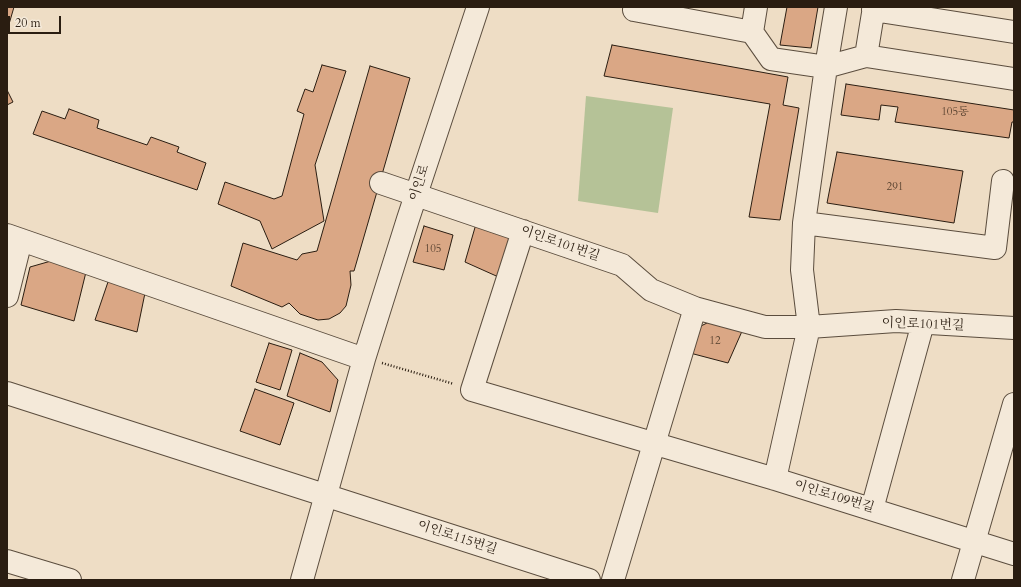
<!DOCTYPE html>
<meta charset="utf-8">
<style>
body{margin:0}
#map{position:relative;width:1021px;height:587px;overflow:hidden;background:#eeddc5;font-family:Cardo,serif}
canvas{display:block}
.frame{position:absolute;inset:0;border:8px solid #2a1d11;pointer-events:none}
.scale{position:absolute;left:8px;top:16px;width:53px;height:18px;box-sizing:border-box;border:2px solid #2a1d11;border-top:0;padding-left:5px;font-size:12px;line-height:14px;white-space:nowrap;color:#2a1d11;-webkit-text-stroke:3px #f4e9d9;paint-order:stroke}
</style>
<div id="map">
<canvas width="1021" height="587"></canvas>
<div class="frame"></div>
<div class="scale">20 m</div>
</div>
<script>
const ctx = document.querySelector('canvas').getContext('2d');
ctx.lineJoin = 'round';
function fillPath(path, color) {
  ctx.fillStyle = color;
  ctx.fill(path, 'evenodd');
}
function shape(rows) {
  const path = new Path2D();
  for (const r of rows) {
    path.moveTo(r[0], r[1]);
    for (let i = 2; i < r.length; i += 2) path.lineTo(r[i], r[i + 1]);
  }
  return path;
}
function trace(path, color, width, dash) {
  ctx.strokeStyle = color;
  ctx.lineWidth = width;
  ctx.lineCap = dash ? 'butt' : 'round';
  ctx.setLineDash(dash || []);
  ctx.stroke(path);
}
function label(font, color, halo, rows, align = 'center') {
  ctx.font = font + ' Cardo,"Noto Serif KR",serif';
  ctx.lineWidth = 3;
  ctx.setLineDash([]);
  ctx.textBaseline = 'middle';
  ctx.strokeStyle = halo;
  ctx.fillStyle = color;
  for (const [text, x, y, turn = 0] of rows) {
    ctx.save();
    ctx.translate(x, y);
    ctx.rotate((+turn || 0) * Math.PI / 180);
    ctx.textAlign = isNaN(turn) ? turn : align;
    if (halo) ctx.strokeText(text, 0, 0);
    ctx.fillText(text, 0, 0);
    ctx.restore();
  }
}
fillPath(shape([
 [586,96,673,108,658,213,578,201]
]), '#b5c297');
const building = shape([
 [7,7,14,7,7,31,7,7],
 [787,7,818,7,811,48,780,45,787,7],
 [612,45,788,77,783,105,799,108,780,220,749,217,770,104,604,76,612,45],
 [322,65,346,71,315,165,324,221,272,249,260,221,218,204,225,182,274,199,282,196,304,114,297,111,305,89,313,92,322,65],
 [370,66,410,78,354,271,350,271,351,285,346,306,340,313,329,319,318,320,300,314,289,303,282,307,231,286,243,243,297,260,302,254,317,251,370,66],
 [846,84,1014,110,1014,122,1012,122,1009,138,895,122,898,107,881,105,879,120,841,115,846,84],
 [7,90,13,102,7,105,7,90],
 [69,109,99,120,97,128,147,145,151,137,179,147,177,152,206,163,197,190,33,134,42,111,65,119,69,109],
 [837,152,963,171,954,223,827,203,837,152],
 [476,224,515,237,503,279,465,262,476,224],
 [424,226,453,235,444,270,413,262,424,226],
 [51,261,86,272,74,321,21,305,30,267,51,261],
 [109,279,145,293,137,332,95,320,109,279],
 [709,322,743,329,728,363,690,353,697,328,709,322],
 [269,343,292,350,280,390,256,382,269,343],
 [300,353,322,362,338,380,330,412,287,396,300,353],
 [255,389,294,403,280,445,240,431,255,389]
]);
fillPath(building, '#daa785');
trace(building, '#2a1d11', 1);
const minor = shape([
 [635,7,634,10,752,32],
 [756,7,752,32,771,59,826,67,804,223,995,248,1003,181],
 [836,7,826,67,866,56,1014,79],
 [873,10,1014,32],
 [866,56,874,7],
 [381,183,622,265,651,290,695,308],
 [523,231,472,390,775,479,1014,554],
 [7,235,364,359],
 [7,296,21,240],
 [7,393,589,580],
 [775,479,809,327,896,321,1014,328],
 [872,509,923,323],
 [7,561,70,580],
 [302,580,364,359,408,219,478,7],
 [613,580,695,308,765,327,809,327,802,270,804,223],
 [963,580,1014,404]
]);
trace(minor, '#5b4d3e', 24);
trace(shape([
 [382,363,454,384]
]), '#2a1d11', 2.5, [1, 2]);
trace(minor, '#f4e9d9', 22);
label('11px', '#56402e', null, [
 ["105동",955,112],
 ["291",895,187],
 ["105",433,249],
 ["12",715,341]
]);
label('13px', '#2a1d11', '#f4e9d9', [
 ["이인로",420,183,-72],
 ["이인로101번길",560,244,19],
 ["이인로101번길",923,325,2],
 ["이인로109번길",834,497,17],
 ["이인로115번길",457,538,18]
]);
</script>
